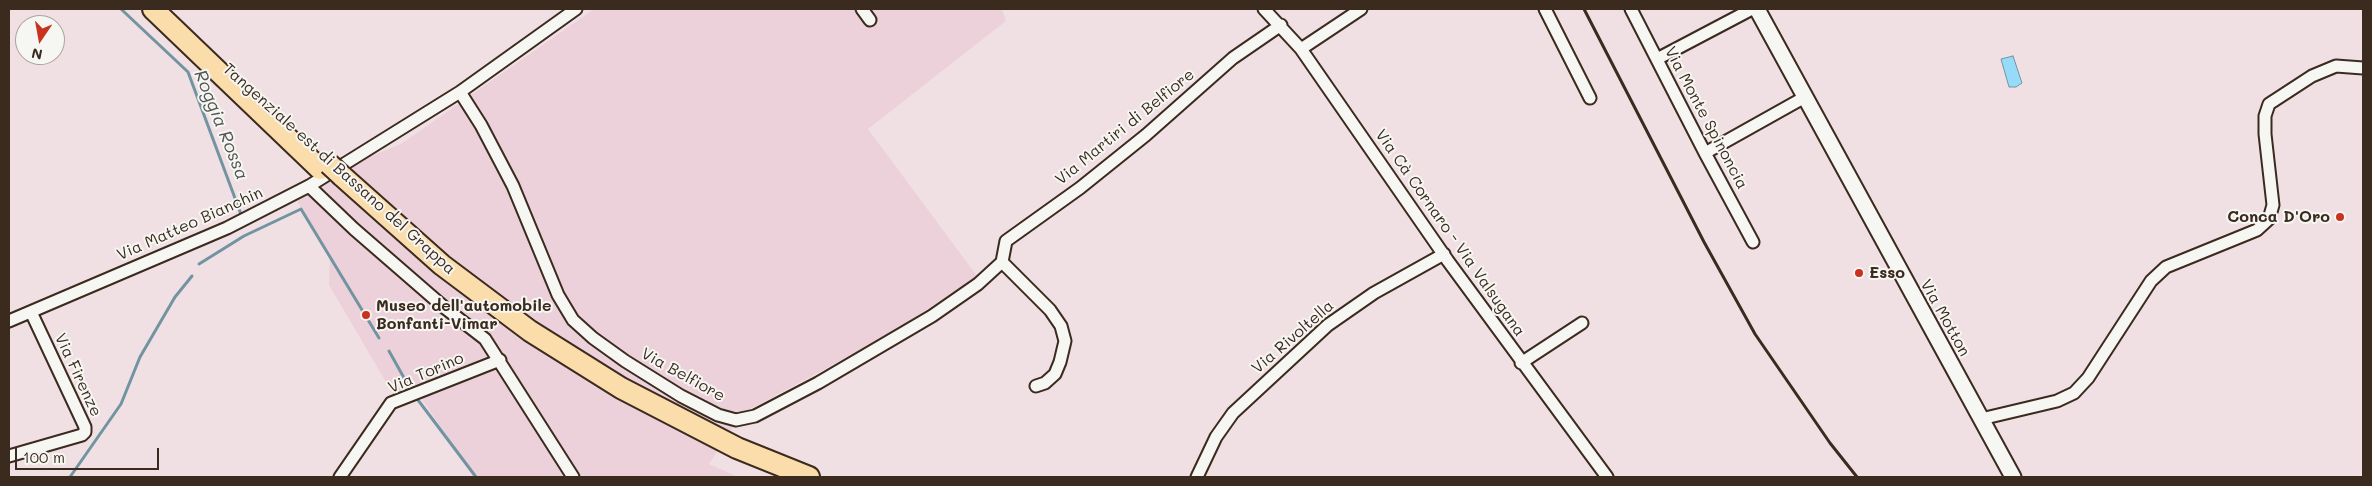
<!DOCTYPE html>
<meta charset="utf-8">
<style>
body{margin:0}
#map{position:relative;width:2372px;height:486px;overflow:hidden;background:#f0e0e4;font-family:Mali,sans-serif}
canvas{display:block}
.frame{position:absolute;inset:0;border:10px solid #3b2a1e;pointer-events:none}
.north{position:absolute;left:15px;top:15px;width:50px;height:50px;box-sizing:border-box;background:#f6f6f2;border:1px solid #aba49d;border-radius:50%;rotate:192deg;font-size:14px;font-weight:700;line-height:20px;text-align:center;color:#3b2a1e}
.north::after{content:'';display:block;margin:auto;width:18px;height:22px;background:#c8321e;clip-path:polygon(50% 0,100% 100%,50% 72%,0 100%)}
.scale{position:absolute;left:15px;top:448px;width:144px;height:22px;box-sizing:border-box;border:2px solid #3b2a1e;border-top:0;padding-left:6px;font-size:15px;line-height:18px;white-space:nowrap;color:#3b2a1e;-webkit-text-stroke:4px #f6f6f2;paint-order:stroke}
</style>
<div id="map">
<canvas width="2372" height="486"></canvas>
<div class="frame"></div>
<div class="north">N</div>
<div class="scale">100 m</div>
</div>
<script>
const ctx = document.querySelector('canvas').getContext('2d');
ctx.lineJoin = 'round';
function fillPath(path, color) {
  ctx.fillStyle = color;
  ctx.fill(path, 'evenodd');
}
function shape(rows) {
  const path = new Path2D();
  for (const r of rows) {
    path.moveTo(r[0], r[1]);
    for (let i = 2; i < r.length; i += 2) path.lineTo(r[i], r[i + 1]);
  }
  return path;
}
function trace(path, color, width, dash) {
  ctx.strokeStyle = color;
  ctx.lineWidth = width;
  ctx.lineCap = dash ? 'butt' : 'round';
  ctx.setLineDash(dash || []);
  ctx.stroke(path);
}
function label(font, color, halo, rows, align = 'center') {
  ctx.font = font + ' Mali,sans-serif';
  ctx.lineWidth = 4;
  ctx.setLineDash([]);
  ctx.textBaseline = 'middle';
  ctx.strokeStyle = halo;
  ctx.fillStyle = color;
  for (const [text, x, y, turn = 0] of rows) {
    ctx.save();
    ctx.translate(x, y);
    ctx.rotate((+turn || 0) * Math.PI / 180);
    ctx.textAlign = isNaN(turn) ? turn : align;
    if (halo) ctx.strokeText(text, 0, 0);
    ctx.fillText(text, 0, 0);
    ctx.restore();
  }
}
fillPath(shape([
 [594,9,1002,9,1006,21,868,129,977,276,894,332,741,414,709,464,738,477,473,477,413,385,393,394,329,285,330,255,297,201,361,160,401,144]
]), '#ecd1db');
const water = shape([
 [2013,56,2022,83,2016,87,2009,87,2001,59,2013,56]
]);
fillPath(water, '#96dbf8');
trace(water, '#7294a1', 1);
trace(shape([
 [121,9,188,72,242,217],
 [199,264,244,236,301,209,379,338],
 [389,351,408,385],
 [418,400,476,477],
 [70,477,121,404,140,357,175,297,192,276]
]), '#7294a1', 3);
const street = shape([
 [862,9,870,20],
 [1264,9,1301,49,1448,261,1607,477],
 [1545,9,1590,98],
 [1631,9,1705,153,1753,242],
 [1301,49,1361,9],
 [1657,59,1752,9],
 [460,92,481,125,513,186,558,295,573,320,593,338,625,361,681,396,718,415,736,420,755,416,818,383,932,316,978,284,1002,262],
 [1705,153,1805,97],
 [309,186,354,229,445,308,485,339,573,477],
 [1002,262,1006,241,1080,188,1146,135,1233,58,1281,25],
 [1002,262,1050,310,1061,326,1065,341,1060,362,1055,374,1045,383,1036,386],
 [9,321,227,228,309,186,460,92,576,9],
 [1521,363,1582,323],
 [1981,419,2057,401,2074,393,2088,378,2151,281,2166,267,2257,230,2269,219,2273,205,2265,134,2265,116,2269,104,2312,76,2336,66,2363,68],
 [9,456,82,435,85,432,85,427,31,312],
 [340,477,391,403,500,360],
 [1197,477,1216,437,1233,413,1328,325,1374,293,1444,254]
]);
const secondary = shape([
 [1757,9,2013,477]
]);
const highway = shape([
 [153,9,320,169],
 [342,176,442,265,530,331,621,388,737,448,809,477]
]);
trace(street, '#3b2a1e', 15);
trace(secondary, '#3b2a1e', 19);
trace(highway, '#3b2a1e', 24);
trace(street, '#f6f6f2', 11);
trace(secondary, '#f6f6f2', 15);
trace(highway, '#faddab', 20);
trace(shape([
 [1584,9,1704,242,1755,334,1830,443,1857,477]
]), '#3b2a1e', 3);
const highwayBridge = shape([
 [329,164,342,176]
]);
trace(highwayBridge, '#3b2a1e', 24, []);
trace(highwayBridge, '#faddab', 20);
for (const [x, y, r, color] of [
 [2340,217,5,"#c8321e"],
 [1859,273,5,"#c8321e"],
 [366,315,5,"#c8321e"]
]) {
  const dot = new Path2D();
  dot.arc(x, y, r, 0, 2 * Math.PI);
  ctx.fillStyle = color;
  ctx.fill(dot);
  trace(dot, '#f6f6f2', 2);
}
label('16px', '#3b2a1e', '#f6f6f2', [
 ["Via Monte Spinoncia",1706,118,62],
 ["Via Martiri di Belfiore",1125,127,-39],
 ["Tangenziale est di Bassano del Grappa",339,169,42],
 ["Via Matteo Bianchin",190,224,-24],
 ["Via Cà Cornaro - Via Valsugana",1450,233,55],
 ["Via Motton",1945,318,61],
 ["Via Rivoltella",1293,337,-41],
 ["Via Torino",426,373,-23],
 ["Via Firenze",78,375,65],
 ["Via Belfiore",683,375,29]
]);
label('bold 16px', '#3b2a1e', '#f6f6f2', [
 ["Conca D'Oro",2330,217,"right"],
 ["Esso",1869,273],
 ["Museo dell'automobile",376,306],
 ["Bonfanti-Vimar",376,324]
], 'left');
label('italic 18px', '#525654', '#f6f6f2', [
 ["Roggia Rossa",221,125,68]
]);
</script>
